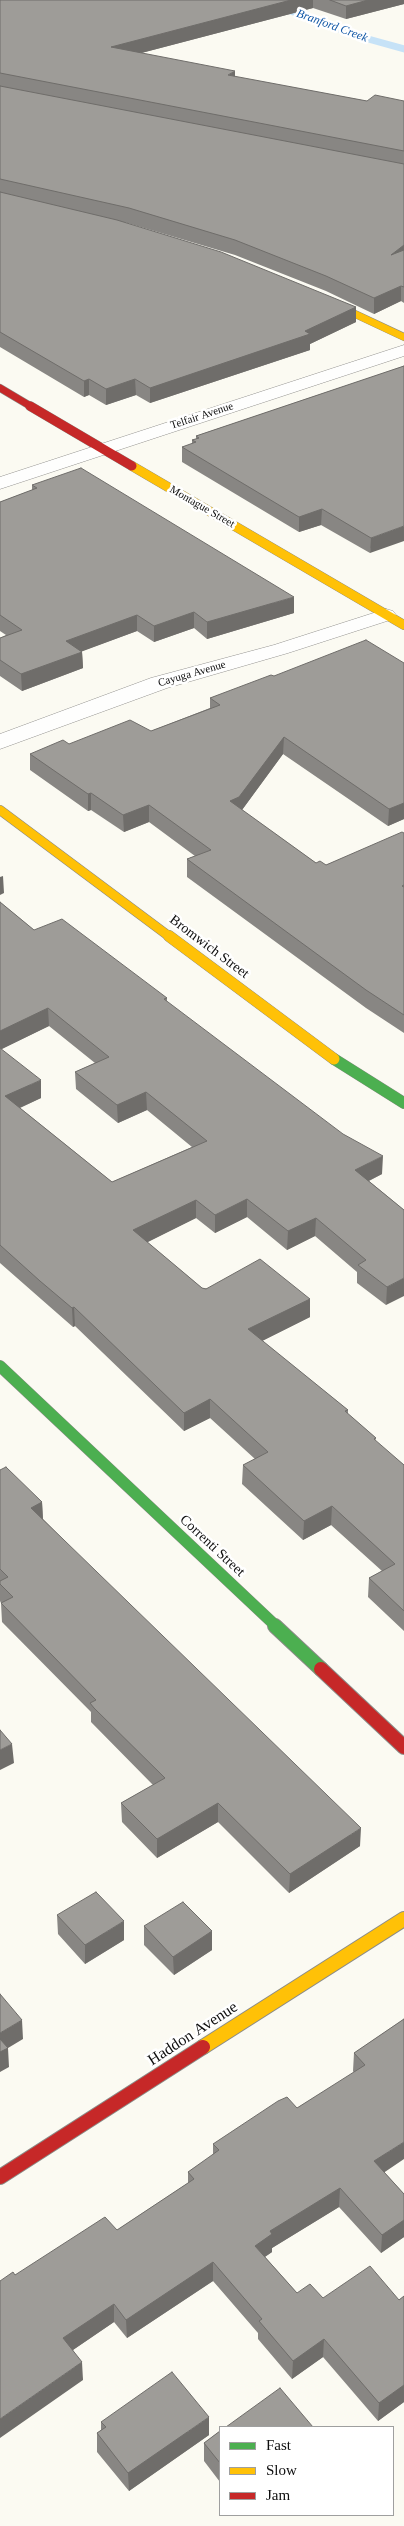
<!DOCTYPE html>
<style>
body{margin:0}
#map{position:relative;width:404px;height:2526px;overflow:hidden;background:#fbfaf2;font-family:"Times New Roman",serif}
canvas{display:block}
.legend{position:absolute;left:219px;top:2426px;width:175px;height:90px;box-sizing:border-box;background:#fff;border:1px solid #9f9f9f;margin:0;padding:6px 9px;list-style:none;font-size:15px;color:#0e0e0e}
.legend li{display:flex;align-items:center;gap:10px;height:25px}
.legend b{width:25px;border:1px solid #9f9f9f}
</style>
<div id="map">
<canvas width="404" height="2526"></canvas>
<ul class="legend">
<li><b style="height:6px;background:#4caf50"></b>Fast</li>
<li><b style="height:6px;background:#ffc107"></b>Slow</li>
<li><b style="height:6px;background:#c62828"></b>Jam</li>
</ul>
</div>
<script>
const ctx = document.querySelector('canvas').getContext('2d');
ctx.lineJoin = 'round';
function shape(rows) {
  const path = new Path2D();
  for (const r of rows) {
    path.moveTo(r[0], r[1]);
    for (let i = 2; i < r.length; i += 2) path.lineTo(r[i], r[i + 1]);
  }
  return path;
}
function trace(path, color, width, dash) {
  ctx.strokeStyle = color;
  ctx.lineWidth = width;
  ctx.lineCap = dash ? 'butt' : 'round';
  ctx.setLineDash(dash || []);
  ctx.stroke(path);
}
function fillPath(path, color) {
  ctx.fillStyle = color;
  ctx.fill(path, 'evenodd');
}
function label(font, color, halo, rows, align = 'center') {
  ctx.font = font + ' "Times New Roman",serif';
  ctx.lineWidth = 5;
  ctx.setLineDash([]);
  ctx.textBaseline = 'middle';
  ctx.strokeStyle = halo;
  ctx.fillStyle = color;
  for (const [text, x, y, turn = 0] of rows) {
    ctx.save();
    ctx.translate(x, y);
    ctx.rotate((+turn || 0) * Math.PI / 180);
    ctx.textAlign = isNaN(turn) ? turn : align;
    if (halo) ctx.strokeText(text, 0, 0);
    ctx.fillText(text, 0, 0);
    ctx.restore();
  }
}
trace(shape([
 [261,0,361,37,404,49]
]), '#c6e2f7', 7);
const street = shape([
 [404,345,404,356,0,489,0,477,404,345],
 [386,609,393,611,396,615,393,619,288,653,167,688,0,749,0,734,151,678,274,645,386,609]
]);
const fastFar1 = shape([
 [334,1059,404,1103],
 [0,1366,277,1627]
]);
const fast = shape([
 [275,1626,321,1669]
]);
const slowFar3 = shape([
 [321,298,404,337]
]);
const slowFar2 = shape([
 [132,466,404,625],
 [0,810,170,937]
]);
const slowFar1 = shape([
 [169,936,334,1059]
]);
const slow = shape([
 [203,2047,404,1919]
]);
const jamFar2 = shape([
 [0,388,32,407]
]);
const jamFar1 = shape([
 [30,406,132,466]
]);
const jam = shape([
 [321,1669,404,1747],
 [0,2177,203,2047]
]);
trace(street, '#959491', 1);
trace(fastFar1, '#8b8b87', 12);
trace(fast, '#8b8b87', 16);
trace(slowFar3, '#8b8b87', 8);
trace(slowFar2, '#8b8b87', 10);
trace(slowFar1, '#8b8b87', 12);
trace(slow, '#8b8b87', 16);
trace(jamFar2, '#8b8b87', 8);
trace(jamFar1, '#8b8b87', 10);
trace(jam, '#8b8b87', 16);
fillPath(street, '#fefefd');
trace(fastFar1, '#4caf50', 11);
trace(fast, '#4caf50', 14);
trace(slowFar3, '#ffc107', 7);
trace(slowFar2, '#ffc107', 9);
trace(slowFar1, '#ffc107', 11);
trace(slow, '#ffc107', 14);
trace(jamFar2, '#c62828', 7);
trace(jamFar1, '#c62828', 9);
trace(jam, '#c62828', 14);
fillPath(shape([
 [0,0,404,0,404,4,346,19,313,8,141,53,235,77,367,101,404,101,404,303,401,301,374,314,326,291,235,255,124,222,356,307,356,322,310,344,310,350,150,403,136,395,106,405,89,395,84,397,0,347],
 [404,366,370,553,321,525,299,532,182,462,182,447,192,444,192,440,196,439,196,436],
 [32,485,294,613,207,639,194,628,154,642,137,631,82,651,83,668,22,691,0,676,0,638,6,635,0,631,0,502,32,490],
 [404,663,404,819,388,826,283,754,242,810,316,863,326,865,404,833,404,1033,366,1008,187,877,187,859,195,856,149,822,124,832,91,810,88,811,30,770,30,754,69,744,151,731,210,708,210,698,274,676],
 [0,902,34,930,167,998,167,1002,382,1174,369,1181,404,1210,386,1305,357,1283,357,1272,315,1236,287,1250,247,1217,215,1233,196,1218,147,1242,202,1288,310,1299,310,1317,262,1341,348,1410,348,1414,376,1438,375,1441,404,1465,404,1631,368,1597,369,1578,382,1571,331,1525,303,1540,242,1484,243,1465,255,1459,210,1418,184,1431,75,1326,73,1327,41,1299,0,1263],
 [49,1026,95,1063,75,1072,76,1089,118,1123,147,1110,192,1147,112,1182,20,1108,41,1098,1,1049],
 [0,1470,42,1502,43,1519,360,1846,289,1893,218,1822,157,1858,122,1822,121,1803,153,1785,91,1722,91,1712,2,1622,1,1603,0,1601],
 [57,1915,124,1940,85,1964,58,1934],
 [144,1926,212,1931,212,1950,174,1975,144,1945],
 [404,2019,384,2172,404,2194,404,2237,381,2253,339,2207,272,2248,272,2252,265,2257,297,2293,323,2298,399,2300,404,2296,404,2402,378,2421,323,2357,292,2379,258,2339,258,2333,213,2281,127,2338,114,2322,73,2350,83,2380,15,2275,117,2230,188,2183,188,2172,213,2155,213,2144,297,2108,354,2073,353,2071,354,2053],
 [101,2422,209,2435,129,2491,97,2452,97,2433,101,2430],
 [220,2431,220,2482,204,2461,204,2443]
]), '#888683');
fillPath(shape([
 [291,0,313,0,313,8,111,61,111,47],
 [368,0,404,0,404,4,346,19,346,6],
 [235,71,235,85,228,75],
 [404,245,404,259,391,255],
 [401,286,401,301,374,314,374,298],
 [356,307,356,322,310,344,310,350,150,403,150,388,305,331],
 [89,379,89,395,84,397,84,381],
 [135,379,136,395,106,405,106,389],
 [322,509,321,525,299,532,299,517],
 [404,526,404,541,370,553,371,538],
 [294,597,294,613,207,639,207,622],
 [194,612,194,628,154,642,154,626],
 [137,615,137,631,67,657,66,641],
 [82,652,83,668,22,691,21,674],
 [284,737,283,754,239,814,230,801],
 [91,793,91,810,88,811,88,794],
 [404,803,404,819,388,826,389,809],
 [149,805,149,822,124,832,123,815],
 [3,876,4,893,0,895,0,877],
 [48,1008,49,1026,0,1050,0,1031],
 [41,1080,41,1098,6,1114,5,1096],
 [146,1092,147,1110,118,1123,117,1105],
 [383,1156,382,1174,354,1188,355,1170],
 [247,1199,247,1217,215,1233,215,1215],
 [196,1200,196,1218,134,1249,133,1230],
 [316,1218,315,1236,287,1250,288,1231],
 [404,1278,404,1296,386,1305,387,1287],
 [310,1299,310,1317,248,1348,248,1329],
 [74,1307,75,1326,73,1327,72,1308],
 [210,1399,210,1418,184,1431,184,1413],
 [42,1502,43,1521,31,1508],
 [332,1506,331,1525,303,1540,304,1521],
 [12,1744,14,1763,0,1770,0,1750],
 [218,1803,218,1822,157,1858,157,1839],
 [361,1828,360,1846,289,1893,290,1874],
 [124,1921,124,1940,85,1964,85,1945],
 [212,1931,212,1950,174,1975,173,1957],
 [22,2020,23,2039,8,2048,9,2067,0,2072,0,2033],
 [404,2142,404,2159,373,2180,374,2161],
 [340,2188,339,2207,272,2248,272,2252,254,2264,255,2246,270,2231],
 [404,2220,404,2237,381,2253,382,2235],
 [213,2262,213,2281,127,2338,126,2320],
 [114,2304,114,2322,64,2356,63,2338],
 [324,2339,323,2357,292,2379,293,2361],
 [82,2362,83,2380,0,2438,0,2419],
 [404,2385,404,2402,378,2421,379,2403],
 [209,2417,209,2435,129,2491,128,2473]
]), '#6f6d6a');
const building = shape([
 [0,0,291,0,111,47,235,71,228,75,367,101,375,95,404,101,404,151,0,73,0,0],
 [330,0,368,0,346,6,330,0],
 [0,86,404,164,404,245,391,255,404,250,404,287,401,286,374,298,326,276,235,240,129,208,0,179,0,86],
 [0,192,117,220,221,252,356,307,305,331,310,334,150,388,135,379,106,389,89,379,84,381,0,332,0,192],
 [404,366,404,526,371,538,322,509,299,517,182,447,196,442,192,440,199,438,196,436,404,366],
 [81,468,294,597,207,622,194,612,154,626,137,615,66,641,82,652,21,674,0,660,0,638,22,630,0,615,0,502,37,488,32,485,81,468],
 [366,640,404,663,404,803,389,809,284,737,239,797,230,801,316,863,320,861,326,865,402,832,404,833,404,885,402,886,404,887,404,1015,366,990,187,859,211,850,149,805,123,815,91,793,88,794,30,754,63,740,69,744,130,720,151,731,220,705,210,698,271,675,274,676,366,640],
 [0,902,34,930,62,919,167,998,164,999,343,1134,383,1156,355,1170,404,1210,404,1278,387,1287,358,1265,366,1260,316,1218,288,1231,247,1199,215,1215,196,1200,133,1230,202,1288,206,1289,260,1259,310,1299,248,1329,348,1410,345,1411,376,1438,374,1439,404,1465,404,1611,369,1578,395,1564,332,1506,304,1521,243,1465,268,1452,210,1399,184,1413,74,1307,72,1308,40,1281,0,1245,0,1048,41,1080,5,1096,112,1182,207,1141,146,1092,117,1105,75,1072,109,1057,48,1008,0,1031,0,902],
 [6,1467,42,1502,31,1508,361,1828,290,1874,218,1803,157,1839,121,1803,165,1778,94,1708,90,1703,96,1700,1,1603,13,1597,0,1584,0,1581,8,1577,0,1569,0,1470,6,1467],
 [0,1730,12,1744,0,1750,0,1730],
 [96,1892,124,1921,85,1945,57,1915,96,1892],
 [183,1902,212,1931,173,1957,144,1926,183,1902],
 [0,1994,22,2020,0,2033,0,1994],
 [404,2019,404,2142,374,2161,404,2194,404,2220,382,2235,340,2188,270,2231,272,2234,255,2246,297,2293,310,2284,323,2298,370,2266,399,2300,404,2296,404,2385,379,2403,324,2339,293,2361,259,2321,262,2319,213,2262,126,2320,114,2304,63,2338,82,2362,0,2419,0,2281,13,2272,15,2275,105,2217,117,2230,194,2179,188,2172,219,2150,213,2144,278,2101,287,2097,297,2108,365,2065,354,2053,404,2019],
 [0,2039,8,2048,0,2052,0,2039],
 [172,2372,209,2417,128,2473,97,2433,106,2427,101,2422,172,2372],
 [280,2388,313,2427,226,2427,280,2388],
 [220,2431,220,2463,204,2443,220,2431]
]);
fillPath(building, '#9e9c98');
trace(building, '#6f6d6a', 1);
label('11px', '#0e0e0e', '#fff', [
 ["Telfair Avenue",202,416,-18],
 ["Montague Street",202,507,30],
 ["Cayuga Avenue",192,674,-16]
]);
label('italic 12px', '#1157a6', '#fff', [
 ["Branford Creek",332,26,20]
]);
label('14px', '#0e0e0e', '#fff', [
 ["Bromwich Street",209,947,37],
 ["Correnti Street",212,1546,43]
]);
label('16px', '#0e0e0e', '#fff', [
 ["Haddon Avenue",193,2034,-33]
]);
</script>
